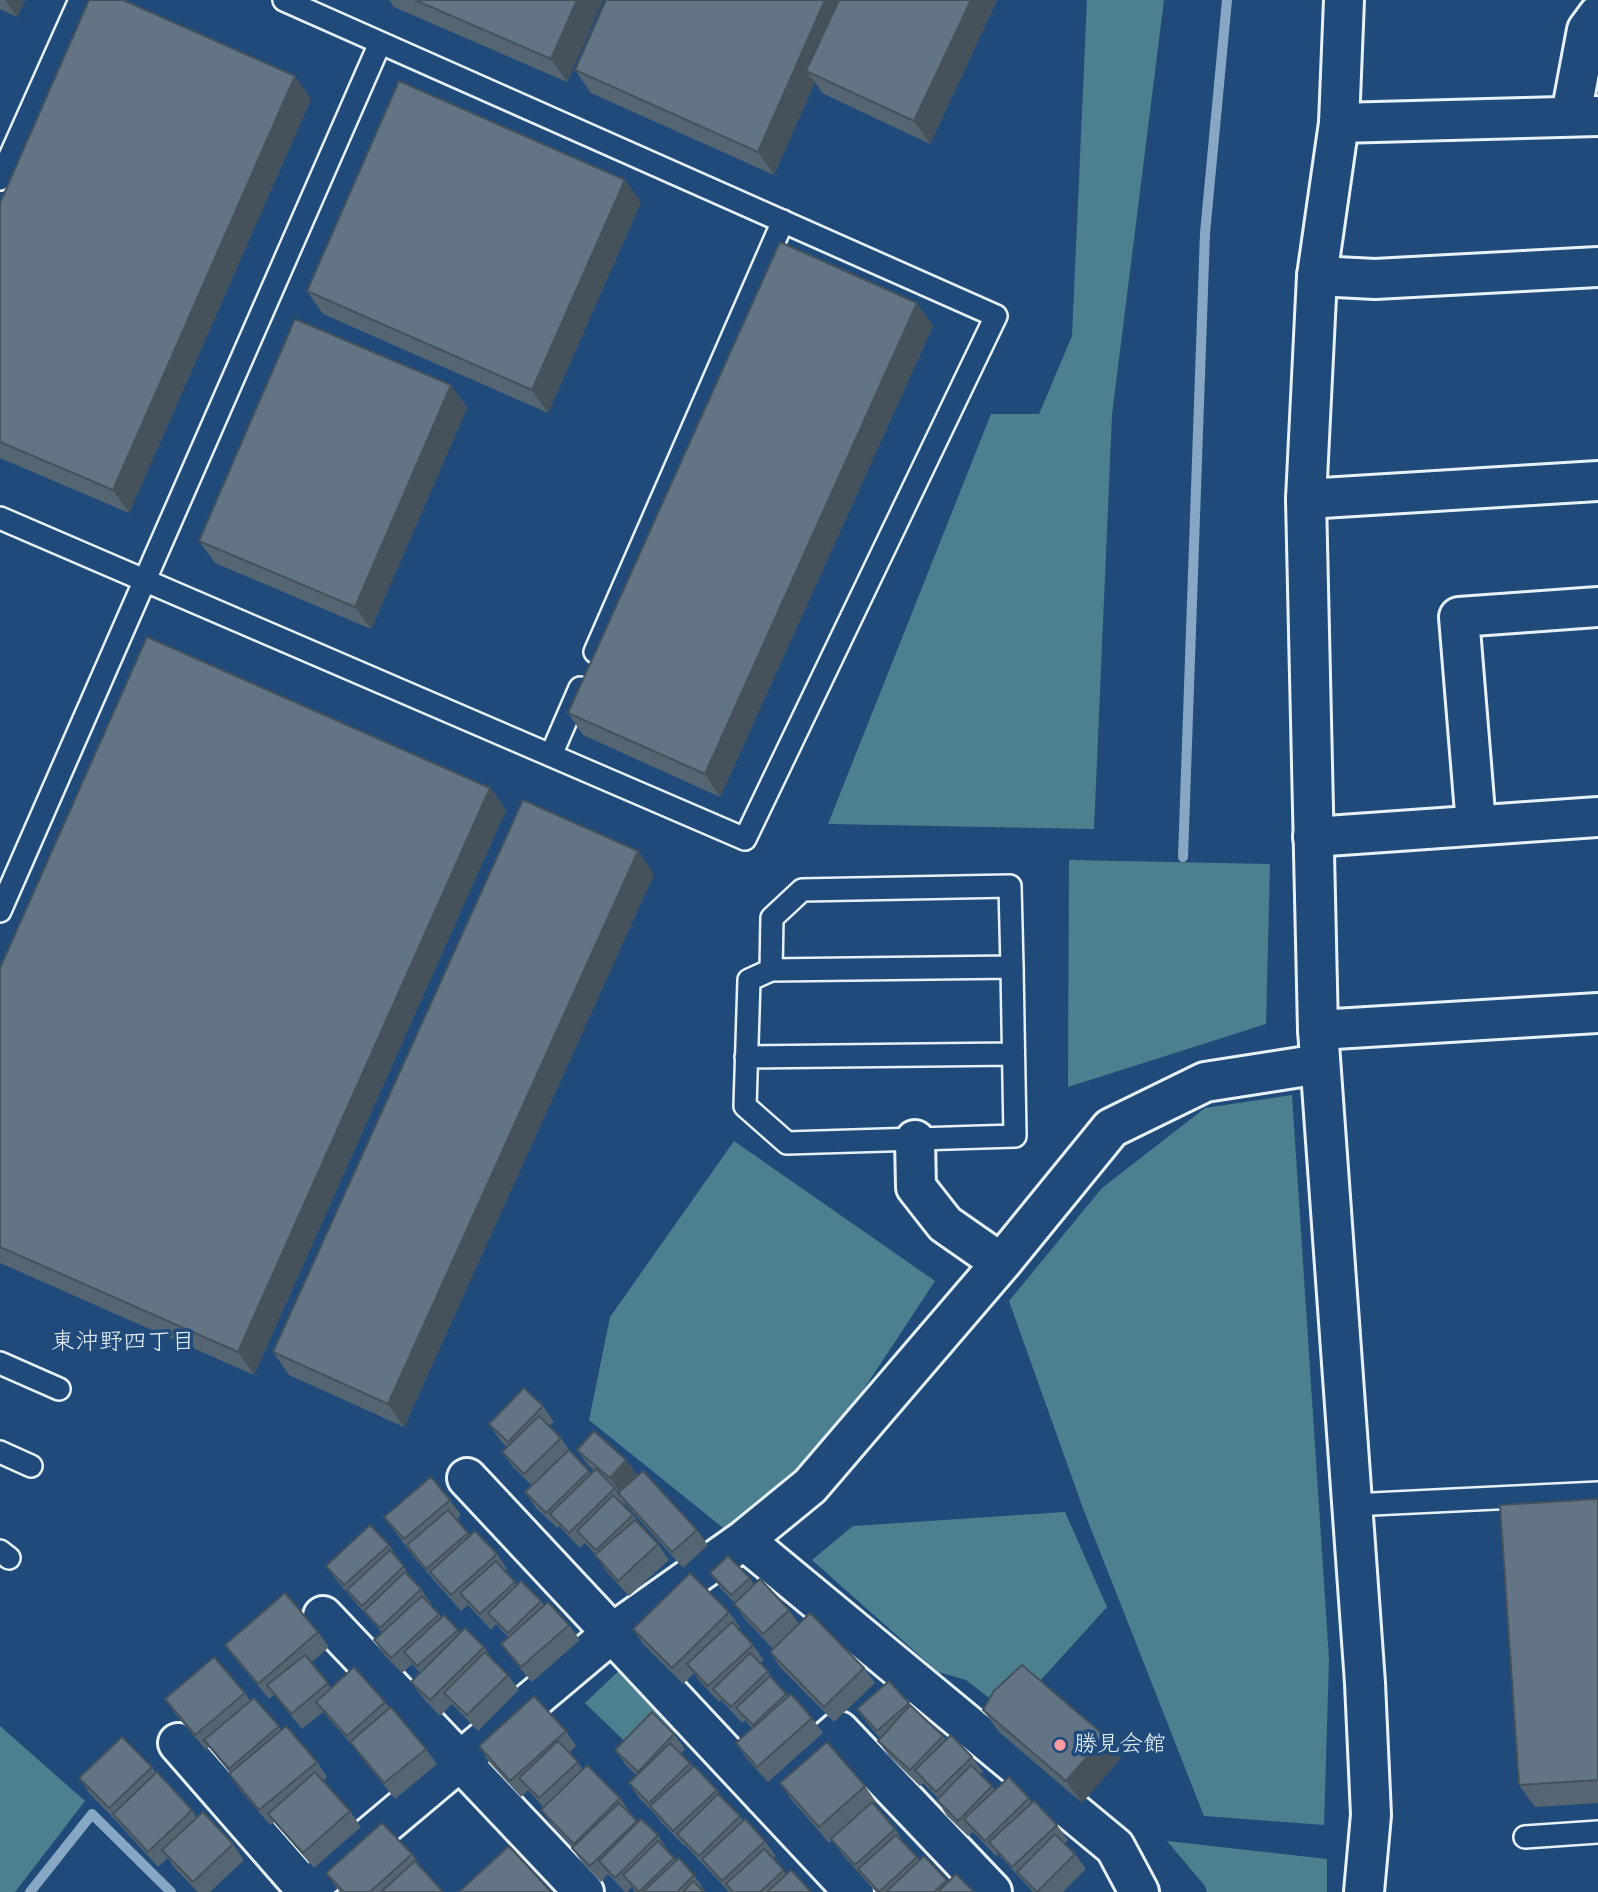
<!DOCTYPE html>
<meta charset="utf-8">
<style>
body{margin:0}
canvas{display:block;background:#1f4a7a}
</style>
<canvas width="1598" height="1892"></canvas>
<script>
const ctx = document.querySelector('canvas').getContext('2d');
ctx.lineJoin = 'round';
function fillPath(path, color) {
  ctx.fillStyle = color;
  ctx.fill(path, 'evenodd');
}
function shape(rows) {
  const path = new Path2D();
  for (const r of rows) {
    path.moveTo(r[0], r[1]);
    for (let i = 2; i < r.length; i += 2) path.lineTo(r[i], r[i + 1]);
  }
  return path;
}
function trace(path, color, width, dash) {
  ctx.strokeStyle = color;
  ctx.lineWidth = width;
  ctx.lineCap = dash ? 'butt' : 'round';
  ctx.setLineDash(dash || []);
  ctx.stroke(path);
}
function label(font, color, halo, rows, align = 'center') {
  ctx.font = font + ' "Balsamiq Sans","Klee One",sans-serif';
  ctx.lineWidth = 7;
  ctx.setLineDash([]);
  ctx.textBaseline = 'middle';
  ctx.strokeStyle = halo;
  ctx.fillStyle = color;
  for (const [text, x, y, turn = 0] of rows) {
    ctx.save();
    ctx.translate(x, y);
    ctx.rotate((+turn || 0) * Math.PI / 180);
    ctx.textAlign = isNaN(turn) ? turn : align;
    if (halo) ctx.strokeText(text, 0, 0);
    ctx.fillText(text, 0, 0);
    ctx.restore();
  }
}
fillPath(shape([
 [1087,0,1164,0,1112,415,1094,829,828,824,991,414,1039,414,1072,336],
 [1069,860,1270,864,1266,1024,1068,1087],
 [1292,1095,1329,1659,1324,1825,1204,1816,1084,1511,1009,1301,1102,1188,1205,1108],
 [734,1141,935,1281,804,1480,732,1535,589,1420,610,1317],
 [1065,1512,1107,1607,1010,1714,966,1680,938,1672,812,1560,853,1526],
 [623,1667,686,1724,642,1758,585,1703],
 [0,1726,85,1801,15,1892,0,1892],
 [1167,1841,1327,1859,1327,1892,1207,1892,1205,1886]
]), '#4b818e');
trace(shape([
 [1183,857,1205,233,1227,0],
 [30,1892,92,1814,171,1892]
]), '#87a7c4', 10);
const lane = shape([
 [0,179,80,0],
 [0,518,745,839,996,316,284,0],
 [595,652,783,221],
 [551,755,580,688],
 [0,911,380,43],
 [771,970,749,980,745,1106,787,1143,1015,1136,1012,967,1010,886,802,890,772,918,771,970,1012,967],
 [746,1057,1013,1054],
 [0,1363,59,1389],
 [0,1452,31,1466],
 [1352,1505,1598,1493],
 [0,1551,9,1558],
 [1525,1837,1598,1832]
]);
const street = shape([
 [1571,115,1587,30,1598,15],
 [1339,123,1598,116],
 [1317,276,1375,279,1598,267],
 [1306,499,1598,481],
 [1476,825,1459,617,1598,607],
 [1313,837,1598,817],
 [1318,1030,1598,1013],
 [915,1140,916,1187,945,1224,1001,1263],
 [467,1478,854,1892],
 [744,1540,1115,1847,1139,1892],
 [323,1616,584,1892],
 [178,1743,308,1892],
 [764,1796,839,1731,992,1892],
 [304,1892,611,1634,744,1540,810,1486,1001,1263,1111,1128,1205,1082,1320,1064]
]);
const secondary = shape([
 [1344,0,1339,123,1317,276,1306,499,1318,1030,1365,1683,1371,1815,1364,1892]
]);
trace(lane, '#e8f1f8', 26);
trace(street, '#e8f1f8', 44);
trace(secondary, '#e8f1f8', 44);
trace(lane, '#1f4a7a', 21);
trace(street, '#1f4a7a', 38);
trace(secondary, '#1f4a7a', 38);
fillPath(shape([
 [0,0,25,0,17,17,0,9],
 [389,0,603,0,567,82,394,7],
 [606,0,997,0,930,144,822,93,815,82,774,175,591,93,575,70],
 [295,76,311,99,129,513,0,458,0,203],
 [625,180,641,202,548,413,323,314,307,291],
 [933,326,720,797,583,735,568,713],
 [451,385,467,408,371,629,215,563,199,541],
 [490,788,506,810,254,1375,0,1263,0,968],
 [654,874,404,1427,289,1375,273,1352],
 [543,1406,554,1422,549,1426,561,1438,570,1451,591,1474,595,1471,588,1465,577,1450,626,1460,637,1475,697,1530,708,1545,683,1568,629,1508,618,1493,619,1492,614,1487,625,1503,624,1505,658,1544,669,1560,629,1596,606,1571,595,1555,596,1555,585,1543,580,1548,559,1526,557,1528,536,1508,525,1492,532,1486,513,1467,502,1452,507,1447,500,1440,489,1424],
 [1598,1499,1598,1803,1535,1807,1519,1785],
 [450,1500,461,1515,457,1519,470,1535,497,1554,507,1569,505,1571,517,1585,541,1601,544,1606,569,1625,580,1640,532,1682,512,1659,501,1644,508,1637,496,1624,491,1630,468,1605,461,1611,417,1561,384,1517],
 [389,1545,414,1582,421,1589,432,1605,431,1606,442,1618,458,1630,460,1633,484,1647,493,1660,508,1675,519,1690,478,1731,452,1704,440,1716,422,1697,411,1682,420,1673,412,1664,402,1673,385,1656,374,1640,382,1633,337,1581,326,1566],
 [710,1573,750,1578,754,1585,789,1610,799,1624,864,1668,875,1683,834,1722,781,1668,770,1652,773,1649,745,1619,734,1604,735,1603,721,1589],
 [729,1612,740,1627,738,1629,753,1645,764,1660,760,1663,788,1696,812,1718,823,1733,768,1782,746,1758,736,1743,752,1728,745,1720,742,1723,721,1700,719,1702,698,1679,694,1673,683,1684,644,1645,633,1629],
 [318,1632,329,1647,311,1663,331,1688,385,1702,426,1749,437,1764,395,1799,361,1757,353,1746,323,1712,302,1729,274,1695,269,1699,236,1660,225,1645],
 [889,1681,911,1706,943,1736,946,1740,972,1757,983,1772,980,1775,995,1790,1029,1798,1032,1803,1057,1825,1068,1840,1065,1843,1075,1854,1086,1869,1063,1892,1033,1892,998,1854,996,1856,973,1832,968,1836,947,1816,937,1800,938,1798,923,1783,920,1786,889,1756,878,1741,880,1738,868,1724,857,1709],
 [245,1693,250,1701,317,1762,327,1777,323,1781,350,1811,361,1827,314,1868,274,1822,270,1825,240,1790,229,1774,230,1773,209,1747,206,1750,176,1715,165,1699],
 [983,1710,1121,1758,1082,1803,999,1732],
 [566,1731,576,1746,569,1753,583,1769,620,1798,631,1814,630,1815,637,1822,658,1835,668,1851,676,1860,694,1875,705,1891,704,1892,635,1892,632,1887,627,1892,625,1892,608,1874,601,1882,583,1864,572,1848,573,1847,552,1825,541,1810,544,1808,528,1790,521,1797,489,1762,479,1746],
 [674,1734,685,1749,681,1754,717,1790,722,1798,743,1820,765,1841,776,1856,773,1859,786,1874,791,1870,812,1892,729,1892,685,1845,684,1846,661,1822,656,1815,640,1799,629,1783,637,1776,626,1765,615,1750],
 [152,1767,156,1773,192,1810,197,1818,233,1844,244,1860,210,1892,198,1892,173,1866,168,1858,158,1867,119,1824,90,1794,79,1778],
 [780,1783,865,1786,876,1802,873,1804,895,1829,906,1845,919,1860,924,1856,948,1882,974,1892,876,1892,842,1854,832,1840,829,1843,791,1799],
 [412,1854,421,1867,443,1892,340,1892,326,1873]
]), '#556572');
fillPath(shape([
 [5,0,25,0,17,17],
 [577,0,603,0,567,82,551,59],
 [825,0,851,0,806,71,815,82,774,175,758,152],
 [971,0,997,0,930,144,914,121],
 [295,76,311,99,129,513,113,490],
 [625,180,641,202,548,413,532,390],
 [917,303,933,326,720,797,705,774],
 [451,385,467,408,371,629,355,607],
 [490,788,506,810,254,1375,238,1352],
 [638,851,654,874,404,1427,388,1404],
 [626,1460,637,1475,621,1494,610,1478],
 [1105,1736,1121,1758,1082,1803,1066,1781]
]), '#45525c');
const building = shape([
 [89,0,123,0,295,76,113,490,0,442,0,203,89,0],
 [415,0,577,0,551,59,415,0],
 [606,0,825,0,758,152,575,70,606,0],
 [839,0,971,0,914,121,806,71,839,0],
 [399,81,625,180,532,390,307,291,399,81],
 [780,242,917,303,705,774,568,713,780,242],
 [295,319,451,385,355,607,199,541,295,319],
 [147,637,490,788,238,1352,0,1247,0,968,147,637],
 [523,800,638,851,388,1404,273,1352,523,800],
 [524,1388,543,1406,508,1442,489,1424,524,1388],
 [539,1416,561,1438,524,1474,502,1452,539,1416],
 [594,1431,626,1460,610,1478,577,1450,594,1431],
 [569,1450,589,1471,546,1513,525,1492,569,1450],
 [596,1469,615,1488,569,1533,550,1514,596,1469],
 [643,1471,697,1530,672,1552,618,1493,643,1471],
 [431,1477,450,1500,404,1539,384,1517,431,1477],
 [613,1495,633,1515,596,1550,577,1531,613,1495],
 [1598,1499,1598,1780,1519,1785,1500,1505,1598,1499],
 [448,1510,468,1533,426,1569,407,1545,448,1510],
 [635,1520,658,1544,618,1581,595,1555,635,1520],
 [370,1525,389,1545,344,1585,326,1566,370,1525],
 [475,1531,497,1554,451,1595,430,1572,475,1531],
 [390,1550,404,1566,362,1606,347,1590,390,1550],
 [728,1556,750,1578,731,1595,710,1573,728,1556],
 [496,1561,515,1582,480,1614,460,1593,496,1561],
 [405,1572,421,1589,380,1628,364,1611,405,1572],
 [690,1573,729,1612,672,1668,633,1629,690,1573],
 [760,1579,789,1610,763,1634,734,1604,760,1579],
 [521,1581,541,1601,508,1633,488,1613,521,1581],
 [285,1593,318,1632,258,1684,225,1645,285,1593],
 [422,1596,439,1614,391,1658,374,1640,422,1596],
 [548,1602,569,1625,521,1667,501,1644,548,1602],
 [810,1613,864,1668,824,1707,770,1652,810,1613],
 [444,1615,458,1630,417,1666,404,1652,444,1615],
 [732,1622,753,1645,708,1686,687,1664,732,1622],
 [465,1628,484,1647,430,1700,411,1682,465,1628],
 [485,1652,508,1675,467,1715,444,1693,485,1652],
 [750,1653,768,1671,731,1707,713,1689,750,1653],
 [305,1655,328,1683,291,1714,267,1685,305,1655],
 [214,1657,245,1693,195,1735,165,1699,214,1657],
 [1022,1665,1105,1736,1066,1781,983,1710,994,1691,1022,1665],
 [354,1667,385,1702,347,1736,316,1702,354,1667],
 [770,1676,786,1694,753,1725,736,1708,770,1676],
 [889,1681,909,1703,877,1731,857,1709,889,1681],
 [791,1694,812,1718,757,1767,736,1743,791,1694],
 [534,1696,566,1731,510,1781,479,1746,534,1696],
 [254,1698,279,1726,229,1769,204,1740,254,1698],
 [910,1705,943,1736,910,1770,878,1741,910,1705],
 [391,1707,426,1749,384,1783,350,1742,391,1707],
 [652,1712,674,1734,638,1772,615,1750,652,1712],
 [286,1726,317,1762,259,1810,229,1774,286,1726],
 [951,1735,972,1757,936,1792,915,1770,951,1735],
 [122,1737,152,1767,109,1808,79,1778,122,1737],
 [558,1741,578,1762,539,1798,519,1778,558,1741],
 [827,1742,865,1786,819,1827,780,1783,827,1742],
 [670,1743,690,1763,649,1803,629,1783,670,1743],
 [587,1765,620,1798,574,1844,541,1810,587,1765],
 [971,1765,992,1786,958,1821,937,1800,971,1765],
 [694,1766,717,1790,673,1831,650,1806,694,1766],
 [157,1772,192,1810,148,1852,113,1814,157,1772],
 [315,1772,350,1811,303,1853,268,1814,315,1772],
 [1009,1777,1029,1798,985,1841,964,1819,1009,1777],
 [718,1794,740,1816,699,1856,677,1834,718,1794],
 [1034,1801,1057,1825,1012,1867,989,1842,1034,1801],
 [872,1802,895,1829,855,1865,831,1839,872,1802],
 [619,1803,637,1821,590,1866,572,1848,619,1803],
 [203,1812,233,1844,193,1882,162,1850,203,1812],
 [641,1819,658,1835,615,1878,599,1861,641,1819],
 [745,1819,765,1841,722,1881,702,1859,745,1819],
 [382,1823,412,1854,370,1892,344,1892,326,1873,382,1823],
 [1055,1834,1075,1854,1037,1892,1017,1872,1055,1834],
 [896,1835,917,1857,879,1892,858,1869,896,1835],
 [658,1841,674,1858,639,1892,623,1875,658,1841],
 [509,1846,551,1892,459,1892,509,1846],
 [764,1849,784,1870,760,1892,733,1892,726,1884,764,1849],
 [924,1856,947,1880,934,1892,886,1892,924,1856],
 [679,1858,694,1875,677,1892,643,1892,679,1858],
 [415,1861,443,1892,381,1892,415,1861],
 [791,1870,811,1892,767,1892,791,1870],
 [956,1874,974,1892,938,1892,956,1874],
 [693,1881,704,1892,683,1892,693,1881]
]);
fillPath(building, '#637584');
trace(building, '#45525c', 2);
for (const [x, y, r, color] of [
 [1060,1745,7,"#ff9aa2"]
]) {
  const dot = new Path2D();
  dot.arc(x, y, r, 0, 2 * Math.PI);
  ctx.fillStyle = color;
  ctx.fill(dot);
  trace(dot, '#1f4a7a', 2.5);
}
label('23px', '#e8f1f8', '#1f4a7a', [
 ["勝見会館",1074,1745]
], 'left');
label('24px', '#e8f1f8', '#1f4a7a', [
 ["東沖野四丁目",123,1343]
]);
</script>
